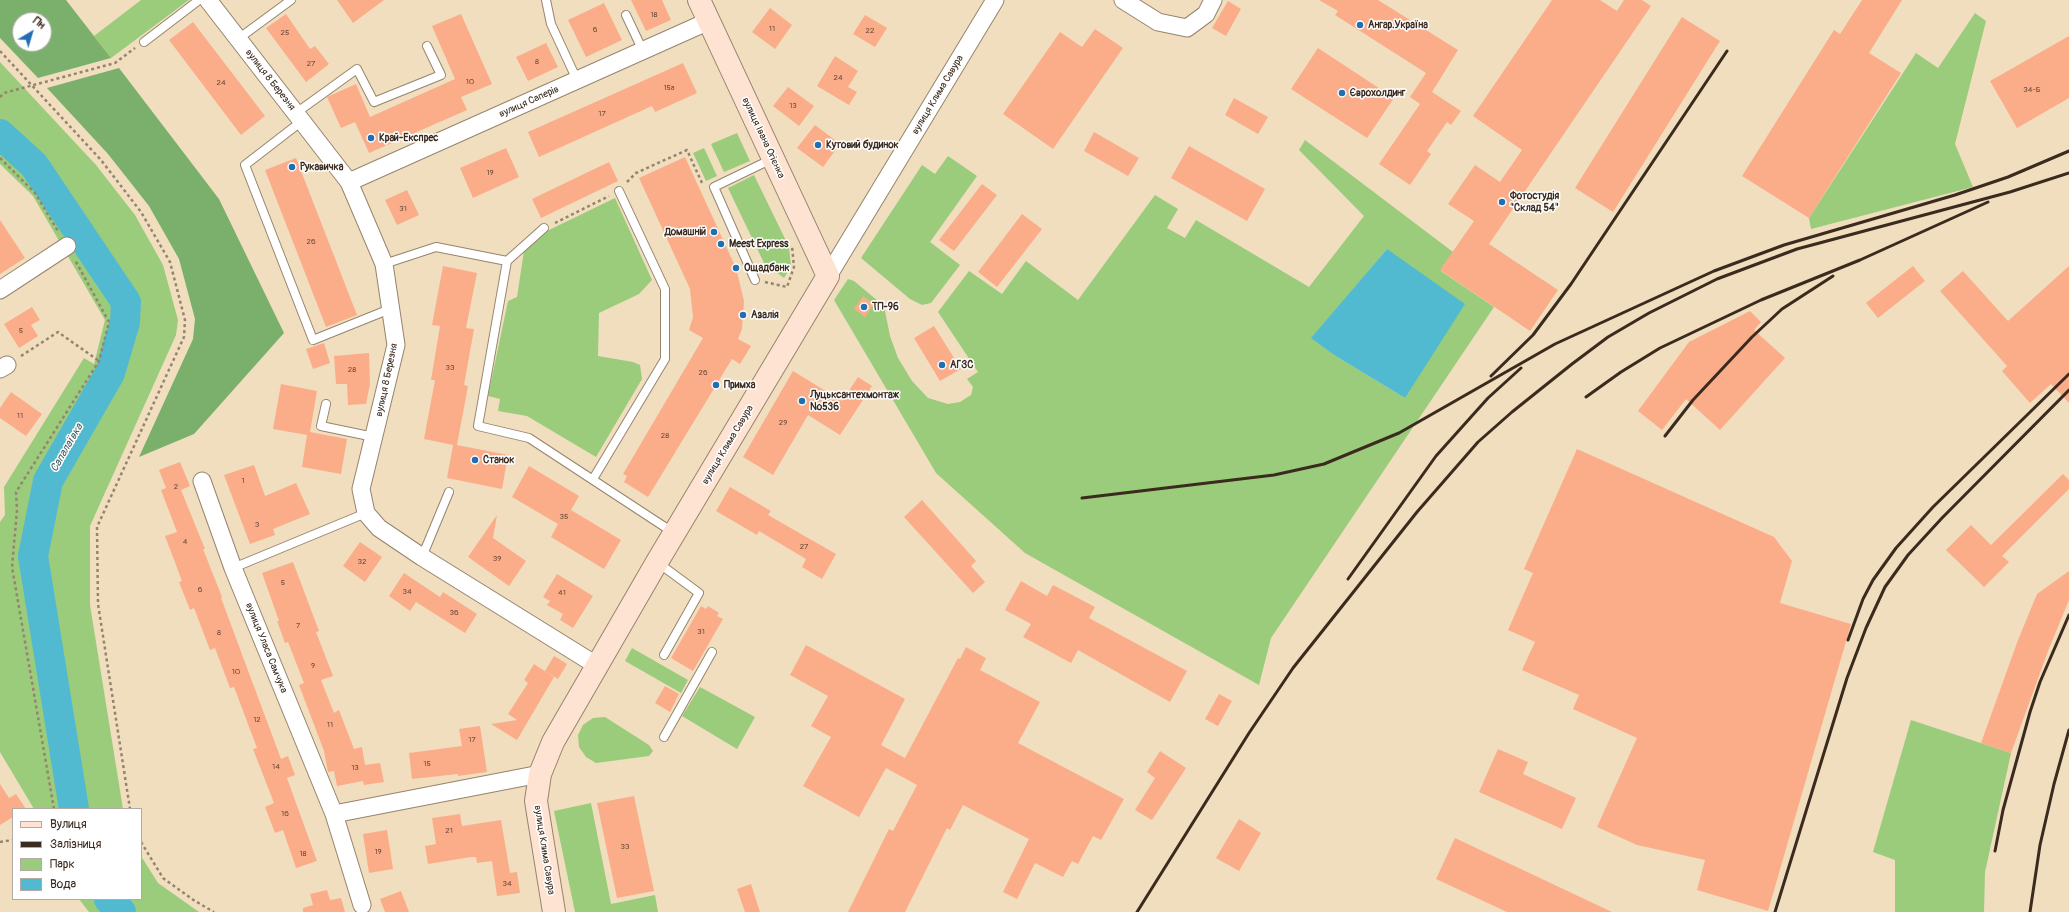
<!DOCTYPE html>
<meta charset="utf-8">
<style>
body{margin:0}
#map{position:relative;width:2069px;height:912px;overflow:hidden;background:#f0debf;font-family:Pangolin,sans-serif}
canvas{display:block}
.legend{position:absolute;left:12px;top:808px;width:130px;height:92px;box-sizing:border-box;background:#fff;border:1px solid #b1aaa5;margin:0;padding:5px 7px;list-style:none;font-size:12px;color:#3b2a1e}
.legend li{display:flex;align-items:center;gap:8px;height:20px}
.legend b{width:20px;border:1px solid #b1aaa5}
.north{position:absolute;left:12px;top:12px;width:40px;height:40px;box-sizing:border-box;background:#fff;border:1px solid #b1aaa5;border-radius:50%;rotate:38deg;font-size:11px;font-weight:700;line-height:16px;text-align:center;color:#3b2a1e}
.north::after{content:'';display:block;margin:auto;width:14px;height:18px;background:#1f6fb2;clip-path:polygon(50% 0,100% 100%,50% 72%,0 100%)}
</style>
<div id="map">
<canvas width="2069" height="912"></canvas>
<ul class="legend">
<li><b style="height:5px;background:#fee3d2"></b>Вулиця</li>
<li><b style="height:5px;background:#3b2a1e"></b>Залізниця</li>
<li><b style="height:11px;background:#9acc7c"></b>Парк</li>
<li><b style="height:11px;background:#52bad0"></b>Вода</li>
</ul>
<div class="north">Пн</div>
</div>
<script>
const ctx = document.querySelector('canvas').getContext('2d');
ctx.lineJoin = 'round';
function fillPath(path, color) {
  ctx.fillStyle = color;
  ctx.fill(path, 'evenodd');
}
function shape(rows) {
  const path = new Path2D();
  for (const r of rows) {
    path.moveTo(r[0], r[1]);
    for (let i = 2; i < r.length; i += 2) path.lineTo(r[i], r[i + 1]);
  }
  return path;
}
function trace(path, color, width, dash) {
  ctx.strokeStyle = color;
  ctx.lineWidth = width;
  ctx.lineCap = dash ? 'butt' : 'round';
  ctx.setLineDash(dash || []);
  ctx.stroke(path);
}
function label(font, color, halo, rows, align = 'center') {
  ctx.font = font + ' Pangolin,sans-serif';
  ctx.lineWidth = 3;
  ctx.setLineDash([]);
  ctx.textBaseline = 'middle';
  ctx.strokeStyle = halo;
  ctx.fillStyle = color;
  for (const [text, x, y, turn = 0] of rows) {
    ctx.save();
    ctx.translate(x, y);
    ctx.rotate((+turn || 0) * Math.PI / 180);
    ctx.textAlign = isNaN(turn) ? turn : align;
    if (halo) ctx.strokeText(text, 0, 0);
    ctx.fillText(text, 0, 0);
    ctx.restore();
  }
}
fillPath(shape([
 [141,0,189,0,111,58,94,36],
 [1975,13,1986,21,1955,144,1973,187,1811,229,1809,218,1916,53,1938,68],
 [0,62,96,165,135,215,163,265,178,320,176,335,90,526,90,605,123,809,34,809,0,752,0,522,5,515,4,487,84,358,94,364,105,320,33,196,0,164],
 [737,133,750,161,724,172,711,144],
 [1305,140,1453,252,1441,271,1494,307,1271,638,1259,685,1025,553,936,473,834,300,848,279,854,281,884,306,890,336,898,358,912,381,928,398,948,404,960,402,971,395,973,387,967,379,978,372,938,312,969,271,1002,294,1026,261,1078,300,1155,195,1178,209,1167,228,1185,238,1196,220,1309,287,1364,216,1299,150],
 [1387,249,1405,398,1334,355,1312,338],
 [704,148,717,176,706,181,693,153],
 [948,156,977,176,930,242,960,265,931,303,922,305,910,299,861,258,922,165,935,174],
 [754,175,789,247,791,266,784,278,764,263,728,188],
 [615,198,652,280,639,294,599,313,598,356,633,362,640,365,642,379,596,457,527,416,498,411,500,399,488,396,508,301,517,297,524,251,547,231],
 [632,648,688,680,681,693,625,661],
 [700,687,755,717,737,749,682,716],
 [605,717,649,745,653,751,649,756,596,763,586,757,579,747,578,735,583,725,593,718],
 [1911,720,2011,753,1985,872,1984,912,1895,912,1895,860,1873,852],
 [591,803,611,904,655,895,658,912,575,912,554,811],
 [141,856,158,883,199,912,89,912,79,899,141,899]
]), '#9acc7c');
fillPath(shape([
 [0,0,66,0,111,58,38,78,0,38],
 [20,20,44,20,44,44,20,44],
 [119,68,219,199,284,333,194,434,139,457,193,339,195,319,179,259,149,206,108,154,47,88]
]), '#7bb06c');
fillPath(shape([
 [1387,249,1465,304,1405,398,1334,355,1311,338]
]), '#52bad0');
trace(shape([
 [0,134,34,165,126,302,125,322,110,373,48,481,33,556,74,809],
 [109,899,121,912]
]), '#52bad0', 30);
fillPath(shape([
 [337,0,384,0,353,23],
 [631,0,662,0,671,20,646,31],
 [1319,0,1378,0,1458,50,1432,92,1461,111,1451,125,1447,122,1427,151,1431,154,1410,185,1379,164,1420,104,1410,97,1426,73,1335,15,1338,11],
 [1552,0,1600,0,1617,11,1624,0,1642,0,1651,6,1489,244,1558,290,1530,331,1440,270,1474,221,1448,204,1475,165,1500,182,1522,150,1473,116],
 [1862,0,1902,0,1869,53,1901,73,1809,218,1742,176,1834,30,1840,34],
 [1228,1,1241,9,1226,36,1212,28],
 [604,3,622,40,586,57,568,20],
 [770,8,792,25,775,49,752,32],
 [286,14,310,49,315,46,329,64,306,82,266,28],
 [461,14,492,84,461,97,467,110,369,153,355,122,341,128,327,97,356,84,370,117,455,79,432,26],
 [865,15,887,28,875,47,853,34],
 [1682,17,1720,41,1613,212,1575,188],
 [193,22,265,116,241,135,169,40],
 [1095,29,1123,48,1053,149,1003,114,1060,32,1082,47],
 [2069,36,2069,98,2017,128,1990,81],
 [546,43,558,67,528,81,516,57],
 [1318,48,1394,98,1367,138,1291,89],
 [835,56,858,71,848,87,857,92,849,105,817,86],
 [683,63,697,93,655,112,652,106,539,157,528,132],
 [788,87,814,106,799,126,773,106],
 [1234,98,1268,117,1258,134,1225,115],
 [815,125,840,144,823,167,797,148],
 [1094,132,1139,158,1128,176,1084,151],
 [1189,146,1265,189,1247,221,1171,178],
 [506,148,519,177,473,198,460,168],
 [685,157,736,268,744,301,742,329,738,339,751,346,740,364,732,359,648,497,624,482,627,476,623,474,703,338,689,330,693,317,690,289,639,178],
 [296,158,357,315,326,327,265,170],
 [609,162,618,181,541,218,532,199],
 [982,184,997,195,954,251,939,240],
 [407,190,419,215,397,225,385,200],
 [1022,214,1042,229,997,287,978,272],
 [0,220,25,258,0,274],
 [443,266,477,273,466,328,474,329,464,385,468,386,457,445,508,455,502,489,447,478,453,445,424,439,435,380,431,380,440,326,432,325],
 [1913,266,1925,281,1878,318,1866,303],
 [2069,266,2069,403,2051,384,2030,403,2002,371,2007,366,1940,291,1963,271,2008,321],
 [863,296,874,304,865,317,854,309],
 [32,307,40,320,31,325,38,336,19,348,4,324],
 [1750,311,1761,322,1754,330,1785,358,1720,430,1686,399,1662,430,1638,411,1689,342],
 [934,326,961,369,940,381,914,338],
 [324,343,330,363,313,369,306,349],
 [369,353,370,384,366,404,348,405,347,384,336,384,334,356],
 [793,371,842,401,858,377,872,386,840,435,808,415,773,475,743,457],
 [281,384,317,391,310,432,347,439,341,474,302,467,307,435,273,429],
 [11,392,42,414,26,436,0,418,0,408],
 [1577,449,1774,537,1792,561,1780,603,1851,624,1768,911,1697,890,1705,860,1637,845,1597,827,1637,738,1573,709,1579,695,1522,670,1535,642,1508,630,1533,573,1524,569],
 [180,462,190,486,181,490,205,549,203,549,222,597,221,598,281,759,288,756,295,775,287,778,317,861,296,868,283,830,275,833,265,807,274,803,253,749,257,748,234,687,230,688,215,648,210,650,194,608,190,610,179,582,182,581,165,536,177,532,161,490,166,488,159,470],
 [254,465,265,496,296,483,310,514,273,529,275,535,250,544,224,475],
 [529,466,579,496,571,510,621,540,604,569,551,537,558,524,512,497],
 [2063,474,2069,480,2069,489,2002,556,2009,562,1984,587,1946,550,1971,525,1991,545],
 [730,487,771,511,768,515,836,554,822,579,802,567,806,559,759,531,757,535,716,511],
 [922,500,976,561,971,566,985,582,973,593,904,517],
 [497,515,493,538,526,561,509,586,468,557],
 [360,542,382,557,365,582,343,566],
 [293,562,319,631,316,632,333,676,321,680,334,713,339,710,354,749,362,747,365,765,380,763,384,782,364,785,363,781,337,786,334,771,328,772,324,751,299,685,304,683,288,642,285,643,277,621,279,621,262,573],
 [2069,571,2069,600,2048,651,2011,753,1981,743,2018,640,2037,594],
 [404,573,440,597,443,592,477,614,465,633,416,602,410,611,389,596],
 [557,574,593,596,573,628,560,620,563,614,547,605,550,601,543,597],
 [1021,581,1047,596,1053,585,1095,607,1089,618,1187,671,1170,702,1078,650,1071,663,1023,637,1031,624,1005,610],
 [701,606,706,609,708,606,719,613,717,616,723,619,693,671,671,658],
 [806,645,905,699,881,745,905,758,958,658,960,659,966,647,986,658,980,670,1040,702,1018,743,1124,799,1101,840,1093,836,1078,864,1072,861,1063,877,1035,863,1017,899,1003,892,1029,839,963,805,950,830,947,828,905,912,848,912,889,829,893,831,917,785,886,768,859,817,803,786,831,737,811,726,828,696,790,675],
 [554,656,567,664,558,679,545,671],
 [534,664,554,677,517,740,491,724,517,720,508,714,528,683,524,680],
 [665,686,679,694,670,712,655,703],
 [1219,694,1232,701,1218,726,1205,719],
 [480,726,487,772,458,776,458,774,412,779,409,753,462,746,459,729],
 [1498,749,1528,762,1523,774,1576,798,1562,829,1479,792],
 [1160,751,1186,768,1152,820,1135,810,1155,778,1147,772],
 [0,784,9,798,16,794,26,809,13,809,13,817,0,825],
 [634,796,654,891,617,898,597,803],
 [460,814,462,826,501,820,510,873,517,872,520,893,497,896,492,861,477,863,476,857,471,857,428,864,425,846,436,844,432,818],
 [1239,819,1261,833,1239,871,1216,858],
 [387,830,393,869,369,873,363,834],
 [1455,838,1612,912,1507,912,1436,879],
 [751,884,760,912,745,912,737,889],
 [327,890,330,900,341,898,345,912,303,912,303,908,313,905,310,894],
 [401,891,409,912,385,912,380,899]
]), '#fbad8a');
const lane = shape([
 [546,0,551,24,577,80],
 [626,15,643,51],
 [238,39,291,0],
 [144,42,199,0],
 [296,113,357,69,374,102,441,75,427,46],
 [302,121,245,165,313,340,390,309],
 [507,261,544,228],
 [384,264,436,247,507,261,478,426,529,438,674,533],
 [755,280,714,187,772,159],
 [326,404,321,426,374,437],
 [593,479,665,359,665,289,619,191],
 [422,557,449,492],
 [657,562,699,593,664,655],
 [233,568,366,513],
 [664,737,712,652]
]);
const street = shape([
 [208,0,349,182,384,264,396,345,361,489,366,513,379,528,422,557,596,665],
 [1123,0,1158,22,1187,28,1206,14,1213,0],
 [349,182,709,21],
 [828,276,995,0],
 [0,290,67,246],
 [0,369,7,365],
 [202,481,233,568,334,814,540,774],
 [334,814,362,905]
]);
const secondary = shape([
 [554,912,536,801,540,774,553,742,657,562,828,276,699,0]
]);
trace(lane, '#96846e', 10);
trace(street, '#96846e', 19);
trace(secondary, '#96846e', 24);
trace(shape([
 [0,51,101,160,141,212,170,262,185,320,184,337,97,527,98,604,130,809],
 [0,97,4,93,115,63,135,48],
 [0,158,35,193,59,233],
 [627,182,636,173,687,150,702,183],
 [555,223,609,196],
 [765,282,787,287,794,267,792,246],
 [21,356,58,332,99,361],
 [54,809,12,567,17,510,16,492,99,361,109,322,75,260],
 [0,842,13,840],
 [141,842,163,878,195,901,214,912]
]), '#96846e', 2.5, [3, 3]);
trace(lane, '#fff', 8);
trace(street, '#fff', 17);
trace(secondary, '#fee3d2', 22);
trace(shape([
 [1491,376,1533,335,1571,284,1727,51],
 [1586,397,1621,372,1660,348,1761,300,1860,260,1988,202],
 [1665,436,1693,400,1752,337,1782,309,1833,276],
 [1082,498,1274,475,1324,464,1399,433,1555,344,1714,271,1784,245,1955,195,2008,177,2069,151],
 [1348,579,1436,456,1488,398,1521,368],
 [1848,640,1863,599,1873,580,1896,548,1933,507,2069,374],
 [1995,851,2003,810,2030,712,2040,682,2069,615],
 [1137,912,1249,733,1293,668,1417,512,1478,442,1512,412,1572,364,1608,337,1649,313,1717,279,1797,249,2010,192,2069,173],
 [1775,912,1847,678,1866,628,1885,587,1908,555,1942,518,2069,390],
 [2030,912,2040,845,2054,784,2069,730]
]), '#3b2a1e', 3);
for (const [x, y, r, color] of [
 [1360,25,4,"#1f6fb2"],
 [1342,93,4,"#1f6fb2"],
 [371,138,4,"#1f6fb2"],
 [818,145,4,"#1f6fb2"],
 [292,167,4,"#1f6fb2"],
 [1502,202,4,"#1f6fb2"],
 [714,232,4,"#1f6fb2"],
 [721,244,4,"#1f6fb2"],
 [736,268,4,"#1f6fb2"],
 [864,307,4,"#1f6fb2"],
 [743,315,4,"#1f6fb2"],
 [942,365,4,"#1f6fb2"],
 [716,385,4,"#1f6fb2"],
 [802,401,4,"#1f6fb2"],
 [475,460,4,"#1f6fb2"]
]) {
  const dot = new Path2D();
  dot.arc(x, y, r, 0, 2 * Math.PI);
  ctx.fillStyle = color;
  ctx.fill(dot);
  trace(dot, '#fff', 1.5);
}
label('8px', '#6b4b39', null, [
 ["18",654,15],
 ["11",772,29],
 ["6",595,30],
 ["22",870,31],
 ["25",285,33],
 ["8",537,62],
 ["27",311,64],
 ["24",838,78],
 ["10",470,82],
 ["24",221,83],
 ["15а",669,88],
 ["34-Б",2032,90],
 ["13",793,106],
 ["17",602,114],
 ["19",490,173],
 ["31",403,209],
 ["26",311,242],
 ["5",21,331],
 ["33",450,368],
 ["28",352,370],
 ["26",703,373],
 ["11",20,416],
 ["29",783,423],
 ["28",665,436],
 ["1",243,481],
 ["2",176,487],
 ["35",564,517],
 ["3",257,525],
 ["4",185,542],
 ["27",804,547],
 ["39",497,559],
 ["32",362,562],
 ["5",283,583],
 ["6",200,590],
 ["34",407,592],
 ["41",562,593],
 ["36",454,613],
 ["7",298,626],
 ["31",701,632],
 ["8",219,633],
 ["9",313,666],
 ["10",236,672],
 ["12",257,720],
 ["11",330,725],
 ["17",472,740],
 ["15",427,764],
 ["14",276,767],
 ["13",355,768],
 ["16",285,814],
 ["21",449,831],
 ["33",625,847],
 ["19",378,852],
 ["18",303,854],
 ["34",507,884]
]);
label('bold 10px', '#3b2a1e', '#fff', [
 ["Ангар.Україна",1368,25],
 ["Єврохолдинг",1350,93],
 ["Край-Експрес",379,138],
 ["Кутовий будинок",826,145],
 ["Рукавичка",300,167],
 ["Фотостудія",1510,196],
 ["\"Склад 54\"",1510,208],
 ["Домашній",706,232,"right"],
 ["Meest Express",729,244],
 ["Ощадбанк",744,268],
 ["ТП-96",872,307],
 ["Азалія",751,315],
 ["АГЗС",950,365],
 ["Примха",724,385],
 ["Луцьксантехмонтаж",810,395],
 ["№536",810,407],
 ["Станок",483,460]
], 'left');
label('10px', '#3b2a1e', '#fff', [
 ["вулиця 8 Березня",270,80,52],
 ["вулиця Клима Савура",938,95,-59],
 ["вулиця Саперів",529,102,-24],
 ["вулиця Івана Огієнка",763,138,65],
 ["вулиця 8 Березня",387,380,-78],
 ["вулиця Клима Савура",728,445,-59],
 ["вулиця Уласа Самчука",266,648,68],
 ["вулиця Клима Савура",544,850,81]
]);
label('italic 11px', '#435c5c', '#fff', [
 ["Сапалаївка",67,448,-60]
]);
</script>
